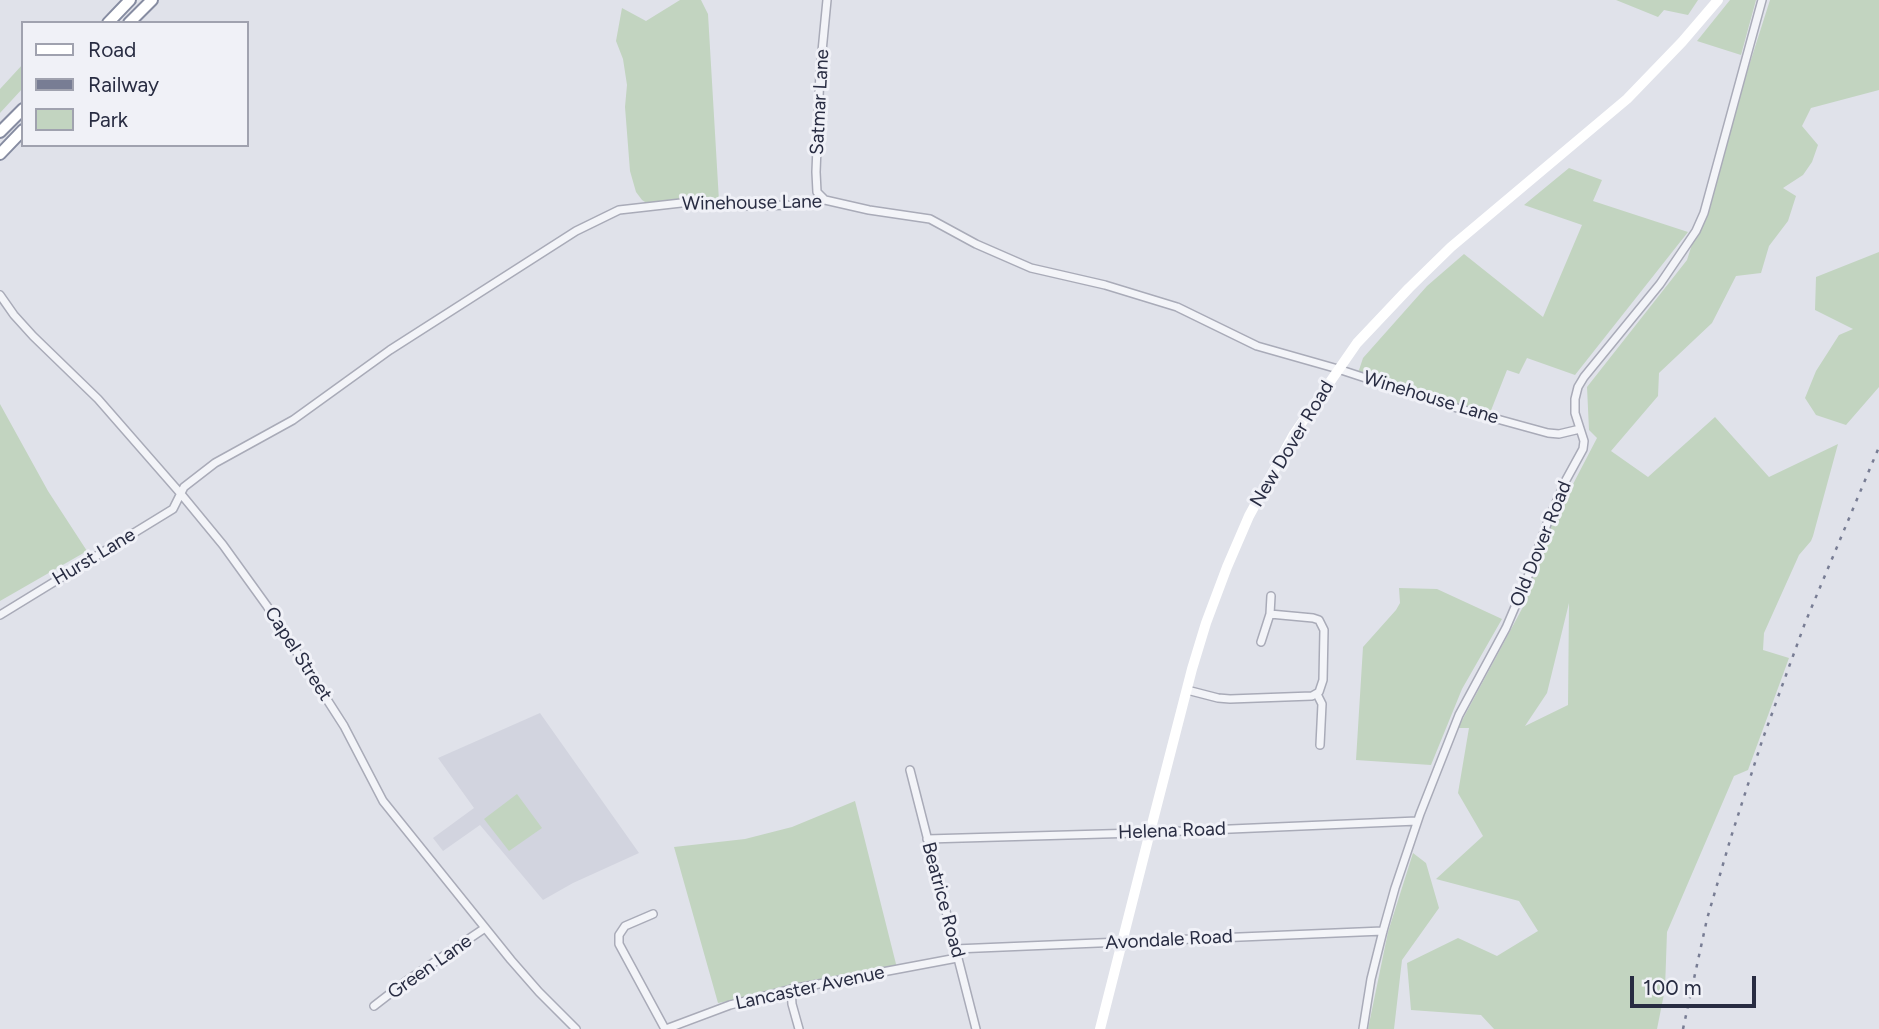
<!DOCTYPE html>
<style>
body{margin:0}
#map{position:relative;width:1879px;height:1029px;overflow:hidden;background:#e0e2ea;font-family:Figtree,sans-serif}
canvas{display:block}
.legend{position:absolute;left:21px;top:21px;width:228px;height:126px;box-sizing:border-box;background:#f0f1f7;border:2px solid #a0a2af;margin:0;padding:9px 12px;list-style:none;font-size:21px;color:#282c42}
.legend li{display:flex;align-items:center;gap:14px;height:35px}
.legend b{width:35px;border:2px solid #a0a2af}
.scale{position:absolute;left:1630px;top:976px;width:126px;height:32px;box-sizing:border-box;border:4px solid #282c42;border-top:0;padding-left:9px;font-size:21px;line-height:24px;white-space:nowrap;color:#282c42;-webkit-text-stroke:5px #f0f1f7;paint-order:stroke}
</style>
<div id="map">
<canvas width="1879" height="1029"></canvas>
<ul class="legend">
<li><b style="height:9px;background:#fff"></b>Road</li>
<li><b style="height:9px;background:#787d94"></b>Railway</li>
<li><b style="height:19px;background:#c2d4c0"></b>Park</li>
</ul>
<div class="scale">100 m</div>
</div>
<script>
const ctx = document.querySelector('canvas').getContext('2d');
ctx.lineJoin = 'round';
function fillPath(path, color) {
  ctx.fillStyle = color;
  ctx.fill(path, 'evenodd');
}
function shape(rows) {
  const path = new Path2D();
  for (const r of rows) {
    path.moveTo(r[0], r[1]);
    for (let i = 2; i < r.length; i += 2) path.lineTo(r[i], r[i + 1]);
  }
  return path;
}
function trace(path, color, width, dash) {
  ctx.strokeStyle = color;
  ctx.lineWidth = width;
  ctx.lineCap = dash ? 'butt' : 'round';
  ctx.setLineDash(dash || []);
  ctx.stroke(path);
}
function label(font, color, halo, rows, align = 'center') {
  ctx.font = font + ' Figtree,sans-serif';
  ctx.lineWidth = 6;
  ctx.setLineDash([]);
  ctx.textBaseline = 'middle';
  ctx.strokeStyle = halo;
  ctx.fillStyle = color;
  for (const [text, x, y, turn = 0] of rows) {
    ctx.save();
    ctx.translate(x, y);
    ctx.rotate((+turn || 0) * Math.PI / 180);
    ctx.textAlign = isNaN(turn) ? turn : align;
    if (halo) ctx.strokeText(text, 0, 0);
    ctx.fillText(text, 0, 0);
    ctx.restore();
  }
}
fillPath(shape([
 [540,713,639,853,573,883,543,900,480,825,443,851,433,838,474,808,438,758]
]), '#d2d4df');
fillPath(shape([
 [680,0,701,0,708,14,719,201,699,197,648,204,642,200,636,192,630,171,625,107,627,85,623,59,616,41,622,8,646,21],
 [1616,0,1698,0,1688,15,1664,10,1658,17],
 [1730,0,1756,0,1741,55,1697,41],
 [1770,0,1879,0,1879,90,1811,108,1802,126,1818,145,1812,162,1803,175,1783,188,1796,196,1788,221,1769,246,1761,273,1736,276,1712,323,1659,373,1658,396,1611,451,1648,477,1715,417,1769,477,1838,444,1813,536,1811,541,1799,555,1764,633,1763,650,1789,658,1748,770,1734,776,1667,932,1665,989,1657,1029,1494,1029,1481,1015,1411,1010,1407,963,1458,938,1497,956,1538,931,1519,901,1436,879,1483,836,1458,793,1469,728,1458,728,1524,605,1546,536,1597,438,1589,430,1587,387,1687,260],
 [1569,603,1568,705,1525,726,1547,693],
 [23,64,23,88,0,113,0,89],
 [1569,168,1602,180,1593,201,1688,232,1575,375,1527,358,1519,374,1507,370,1490,413,1358,373,1363,358,1427,286,1464,254,1543,317,1582,225,1524,205],
 [1879,252,1879,387,1846,425,1816,415,1805,398,1816,371,1839,335,1853,329,1815,310,1816,277],
 [0,404,48,491,87,551,0,601],
 [1399,588,1437,589,1502,619,1462,689,1431,765,1356,760,1363,647,1396,610,1400,603],
 [517,794,542,828,509,851,484,819],
 [855,801,897,968,718,1003,674,847,745,839,792,827],
 [1413,853,1426,863,1439,908,1402,960,1394,1029,1368,1029,1388,932]
]), '#c2d4c0');
const minor = shape([
 [825,200,817,192,816,172,820,72,827,0],
 [0,295,14,315,33,336,98,399,181,494,223,545,267,606,344,726,383,801,511,960,539,992,576,1029],
 [1270,614,1271,596],
 [0,615,173,509,184,487,215,463,293,420,390,350,576,231,619,210,690,202,743,206,798,205,825,200,869,210,930,219,976,244,1031,268,1105,285,1177,307,1257,346,1338,369,1457,408,1548,433,1559,434,1580,429],
 [1187,690,1218,698,1230,699,1312,696,1319,692,1323,680,1324,630,1319,620,1313,618,1270,614,1261,642],
 [1317,694,1322,704,1320,745],
 [910,770,976,1029],
 [927,839,1138,833,1417,821],
 [653,914,625,926,619,935,619,944,665,1029],
 [955,949,1383,931],
 [791,989,792,1004,799,1029],
 [374,1006,405,982,485,928],
 [666,1029,730,1005,792,989,957,958],
 [1363,1029,1371,979,1383,931,1395,888,1420,814,1459,715,1506,628,1529,574,1548,521,1566,480,1583,449,1584,441,1575,413,1575,399,1578,387,1584,377,1660,284,1696,231,1704,213,1762,0]
]);
const trunk = shape([
 [108,23,130,0],
 [129,23,152,0],
 [0,132,23,109],
 [0,154,23,130]
]);
trace(minor, '#a9abb8', 10);
trace(trunk, '#868ca1', 14);
trace(minor, '#f3f4f8', 7);
trace(shape([
 [1100,1029,1150,832,1192,669,1206,623,1227,567,1249,516,1294,434,1357,343,1409,288,1451,247,1627,99,1682,42,1718,0]
]), '#fff', 10);
trace(trunk, '#fff', 10);
trace(shape([
 [1683,1029,1707,919,1731,837,1762,741,1805,623,1879,447]
]), '#787d94', 2.5, [3.5, 7]);
label('19px', '#282c42', '#f0f1f7', [
 ["Satmar Lane",820,102,-87],
 ["Winehouse Lane",752,203,-1],
 ["Winehouse Lane",1431,398,17],
 ["New Dover Road",1292,444,-59],
 ["Old Dover Road",1541,544,-68],
 ["Hurst Lane",94,557,-31],
 ["Capel Street",298,654,57],
 ["Helena Road",1172,831,-2],
 ["Beatrice Road",943,900,75],
 ["Avondale Road",1169,940,-3],
 ["Green Lane",430,967,-35],
 ["Lancaster Avenue",810,988,-12]
]);
</script>
